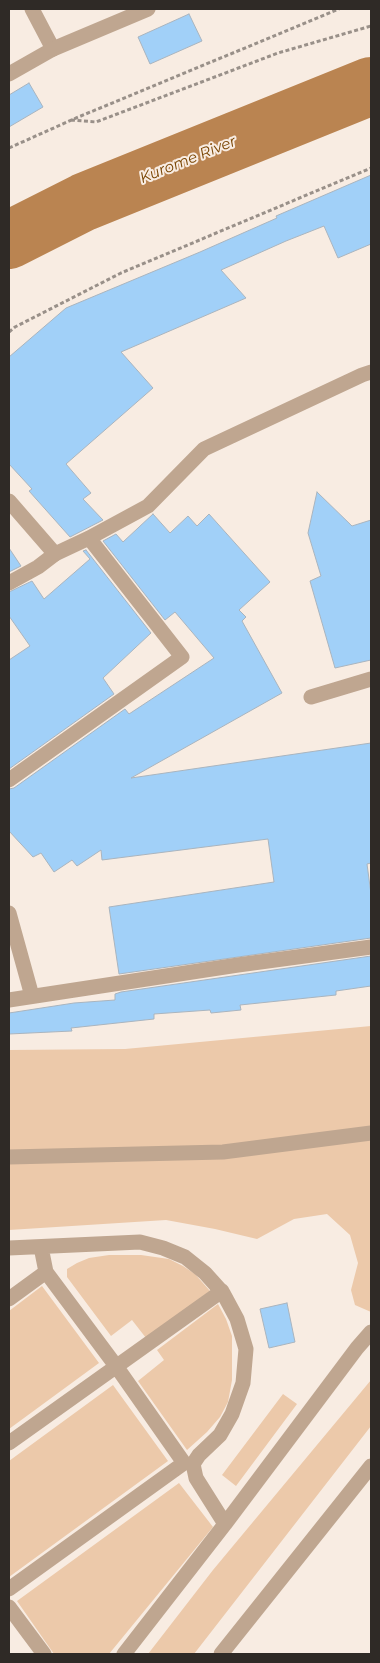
<!DOCTYPE html>
<style>
body{margin:0}
#map{position:relative;width:380px;height:1663px;overflow:hidden;background:#f8ece2;font-family:Montserrat,sans-serif}
canvas{display:block}
.frame{position:absolute;inset:0;border:10px solid #2f2a26;pointer-events:none}
</style>
<div id="map">
<canvas width="380" height="1663"></canvas>
<div class="frame"></div>
</div>
<script>
const ctx = document.querySelector('canvas').getContext('2d');
ctx.lineJoin = 'round';
function fillPath(path, color) {
  ctx.fillStyle = color;
  ctx.fill(path, 'evenodd');
}
function shape(rows) {
  const path = new Path2D();
  for (const r of rows) {
    path.moveTo(r[0], r[1]);
    for (let i = 2; i < r.length; i += 2) path.lineTo(r[i], r[i + 1]);
  }
  return path;
}
function trace(path, color, width, dash) {
  ctx.strokeStyle = color;
  ctx.lineWidth = width;
  ctx.lineCap = dash ? 'butt' : 'round';
  ctx.setLineDash(dash || []);
  ctx.stroke(path);
}
function label(font, color, halo, rows, align = 'center') {
  ctx.font = font + ' Montserrat,sans-serif';
  ctx.lineWidth = 4;
  ctx.setLineDash([]);
  ctx.textBaseline = 'middle';
  ctx.strokeStyle = halo;
  ctx.fillStyle = color;
  for (const [text, x, y, turn = 0] of rows) {
    ctx.save();
    ctx.translate(x, y);
    ctx.rotate((+turn || 0) * Math.PI / 180);
    ctx.textAlign = isNaN(turn) ? turn : align;
    if (halo) ctx.strokeText(text, 0, 0);
    ctx.fillText(text, 0, 0);
    ctx.restore();
  }
}
fillPath(shape([
 [371,1026,371,1312,355,1305,351,1290,358,1263,350,1235,327,1214,294,1219,257,1239,215,1229,166,1220,9,1230,9,1050,125,1049],
 [109,1255,141,1255,169,1259,183,1266,195,1274,210,1291,146,1338,132,1320,111,1336,67,1277,67,1269,77,1263,89,1258],
 [42,1286,99,1363,9,1429,9,1311],
 [218,1304,226,1319,232,1336,232,1380,228,1402,220,1417,207,1432,187,1450,138,1381,164,1360,157,1350],
 [371,1380,371,1426,194,1654,148,1654,213,1570],
 [113,1385,168,1461,9,1577,9,1461],
 [283,1394,297,1404,236,1486,222,1475],
 [179,1483,213,1527,109,1654,54,1654,17,1601]
]), '#ecc9aa');
trace(shape([
 [9,240,84,202,371,86]
]), '#ba8451', 58);
const building = shape([
 [189,14,202,41,150,64,138,37,189,14],
 [29,83,43,107,9,127,9,95,29,83],
 [371,175,371,244,338,258,324,226,286,241,221,270,246,298,121,352,153,388,66,464,91,493,83,499,103,520,70,537,29,491,32,489,9,464,9,357,66,308,200,252,277,218,276,216,371,175],
 [317,492,352,526,371,520,371,660,335,668,310,581,321,576,308,533,317,492],
 [153,514,170,533,188,516,197,526,209,514,270,582,239,610,246,617,242,621,282,693,131,778,371,743,371,863,367,864,371,894,371,938,119,974,109,907,274,882,268,839,102,860,101,850,77,866,72,860,54,872,41,853,33,857,9,831,9,789,14,788,125,709,129,714,214,658,175,612,165,620,103,541,116,534,123,542,153,514],
 [9,548,21,566,9,572,9,548],
 [86,550,151,633,103,678,114,694,9,769,9,660,30,646,9,616,9,592,32,581,44,599,90,559,83,551,86,550],
 [371,956,371,986,336,991,336,995,240,1005,241,1010,211,1013,210,1010,154,1014,154,1019,71,1028,72,1031,9,1034,9,1013,74,1003,115,1000,115,994,121,992,371,956],
 [287,1303,295,1342,269,1348,260,1309,287,1303]
]);
fillPath(building, '#a1d0f8');
trace(building, '#a9b4be', 1);
trace(shape([
 [71,120,96,122,278,53,371,26],
 [9,148,76,118,339,9],
 [9,332,15,327,121,273,371,168]
]), '#999089', 3, [4, 2.5]);
trace(shape([
 [32,9,53,49],
 [9,501,55,554],
 [311,697,371,679],
 [9,1157,223,1152,371,1133],
 [9,1248,140,1242,163,1248,185,1257,205,1273,223,1293,237,1319,246,1349,243,1383,232,1414,220,1435,199,1455,193,1464,196,1478,225,1524,124,1654],
 [9,1299,46,1272],
 [9,1443,222,1291],
 [225,1524,357,1348,371,1332],
 [9,1589,184,1463,116,1366,46,1272,41,1247],
 [9,1607,44,1654],
 [221,1654,371,1466]
]), '#bfa690', 15);
trace(shape([
 [9,74,53,49,148,9],
 [9,583,38,567,55,554,89,538,148,506,204,449,362,375,371,372],
 [9,780,182,657,89,538],
 [9,913,32,996],
 [9,1000,238,965,371,947]
]), '#bfa690', 15);
label('italic 15px', '#7a4604', '#f8ece2', [
 ["Kurome River",188,160,-22]
]);
</script>
